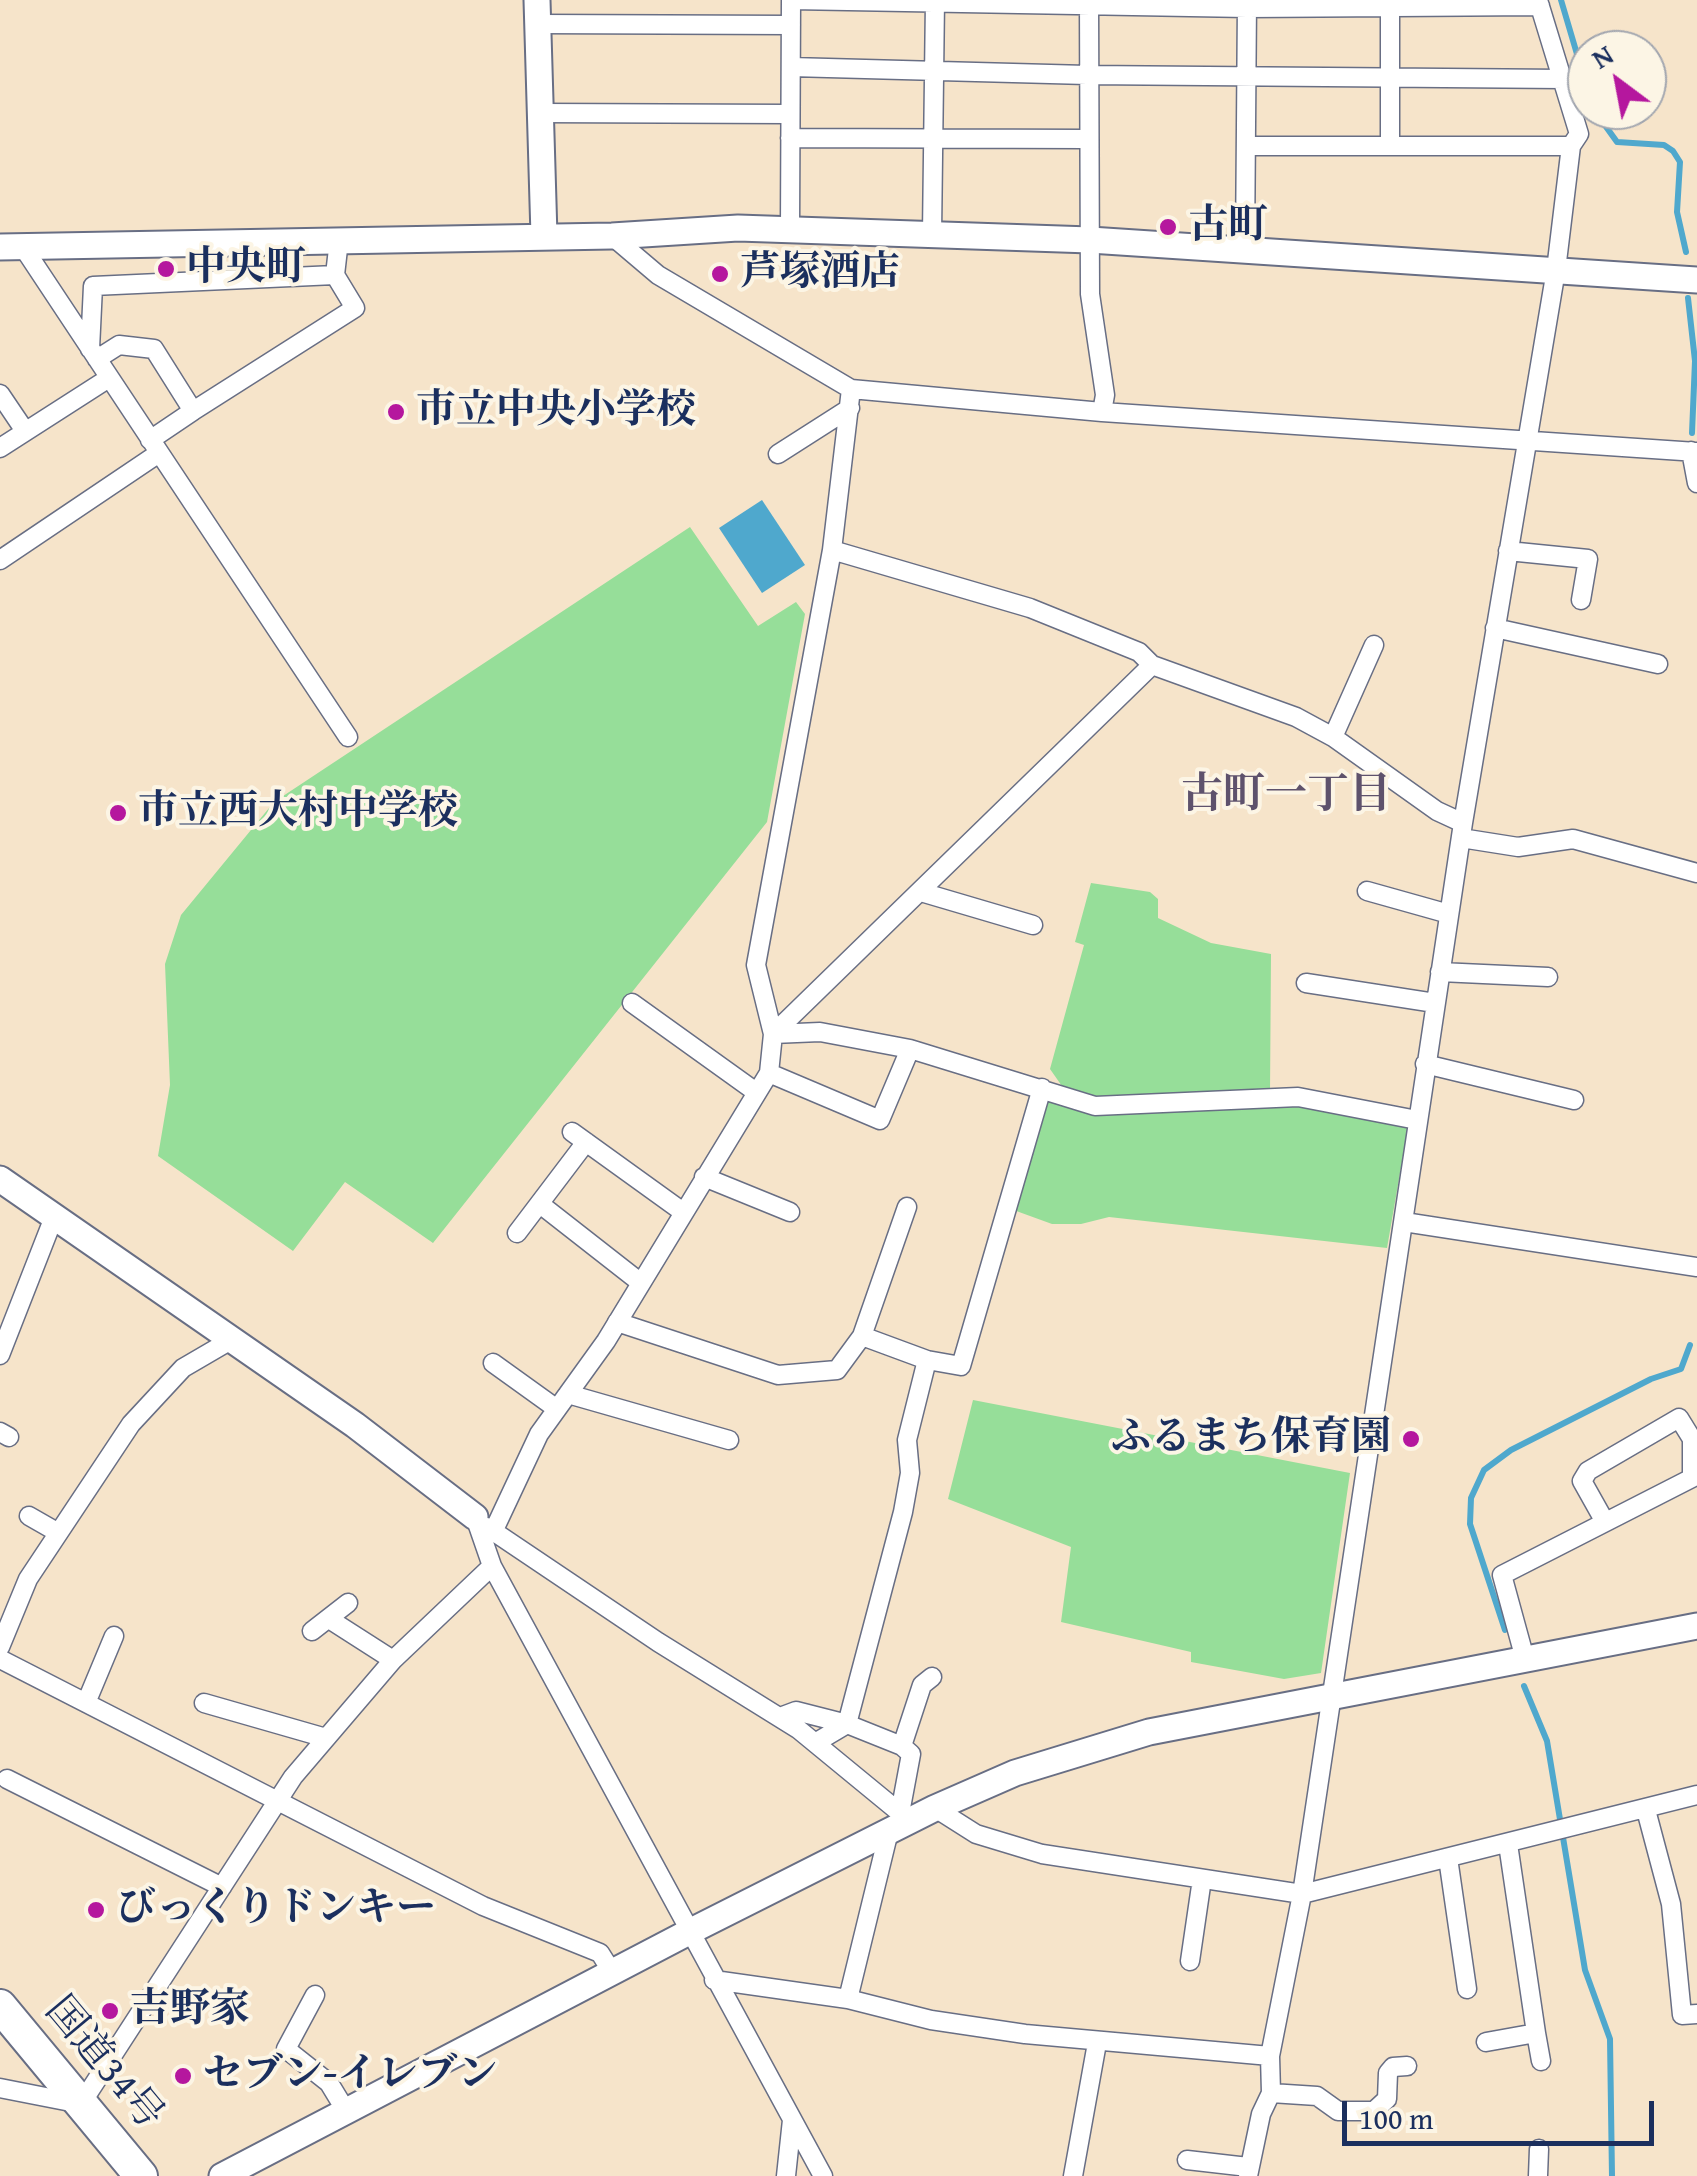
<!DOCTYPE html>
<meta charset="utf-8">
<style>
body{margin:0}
#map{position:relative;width:1697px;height:2176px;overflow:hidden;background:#f6e4ca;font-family:"Gentium Book Plus",serif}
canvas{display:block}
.north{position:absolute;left:1567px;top:30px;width:100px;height:100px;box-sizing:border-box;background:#fcf5e5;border:2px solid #a2a6af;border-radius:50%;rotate:328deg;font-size:28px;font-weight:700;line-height:40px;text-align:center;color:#1b2f5e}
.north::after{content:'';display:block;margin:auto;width:35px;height:45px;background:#b5179e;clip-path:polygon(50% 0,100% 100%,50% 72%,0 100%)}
.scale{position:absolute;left:1342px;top:2101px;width:312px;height:45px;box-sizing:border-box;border:5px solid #1b2f5e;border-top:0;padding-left:12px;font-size:30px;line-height:35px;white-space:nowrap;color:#1b2f5e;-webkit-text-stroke:8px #fcf5e5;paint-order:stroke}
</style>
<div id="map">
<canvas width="1697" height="2176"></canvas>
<div class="north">N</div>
<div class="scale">100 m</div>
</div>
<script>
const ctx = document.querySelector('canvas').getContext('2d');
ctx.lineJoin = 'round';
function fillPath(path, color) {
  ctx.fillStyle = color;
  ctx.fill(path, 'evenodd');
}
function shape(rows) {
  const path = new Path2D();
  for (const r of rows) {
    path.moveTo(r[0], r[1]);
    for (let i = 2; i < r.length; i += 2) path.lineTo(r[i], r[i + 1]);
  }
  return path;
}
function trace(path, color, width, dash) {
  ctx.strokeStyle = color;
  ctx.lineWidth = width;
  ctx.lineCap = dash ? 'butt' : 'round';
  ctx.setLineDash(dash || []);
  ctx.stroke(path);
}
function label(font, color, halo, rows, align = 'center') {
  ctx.font = font + ' "Gentium Book Plus","Noto Serif JP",serif';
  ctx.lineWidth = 8;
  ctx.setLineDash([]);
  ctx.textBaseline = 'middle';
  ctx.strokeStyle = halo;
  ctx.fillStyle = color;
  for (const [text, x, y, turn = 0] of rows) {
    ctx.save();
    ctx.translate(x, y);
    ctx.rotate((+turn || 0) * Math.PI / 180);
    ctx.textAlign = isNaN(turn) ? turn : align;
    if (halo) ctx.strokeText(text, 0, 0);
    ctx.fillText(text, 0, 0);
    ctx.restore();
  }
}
fillPath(shape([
 [690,527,758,626,796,602,805,614,767,822,433,1243,345,1182,293,1251,158,1156,170,1085,165,964,181,915,274,802],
 [1091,883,1150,892,1158,899,1158,918,1211,943,1271,954,1270,1093,1093,1101,1064,1089,1050,1069,1084,945,1075,942],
 [1045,1094,1091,1112,1299,1101,1408,1127,1387,1248,1109,1217,1081,1224,1052,1224,1008,1208],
 [973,1400,1350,1473,1321,1673,1284,1679,1191,1662,1191,1652,1061,1622,1071,1547,948,1499]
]), '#96de99');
fillPath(shape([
 [762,500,805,565,762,593,719,528]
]), '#4fa8cd');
trace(shape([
 [1561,0,1587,88],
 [1594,110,1617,142,1664,145,1673,151,1680,162,1677,212,1686,252],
 [1688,298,1695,361,1692,433],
 [1505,1630,1470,1524,1471,1498,1484,1470,1511,1450,1651,1379,1681,1369,1690,1345],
 [1524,1686,1547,1741,1585,1970,1610,2039,1612,2176]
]), '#4fa8cd', 6);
const street = shape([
 [1089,0,1090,294,1105,395,1102,412],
 [538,24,791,25],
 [791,67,1087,75,1564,79],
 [540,113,789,114],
 [790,138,1087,139],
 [1390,145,1390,0],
 [1246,146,1571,146],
 [790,229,791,0,1247,8,1540,6],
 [932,234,935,0],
 [612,236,658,275,851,389,1102,412,1697,452],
 [23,247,348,737],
 [1245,250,1247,1],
 [90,349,93,286,335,275],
 [97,359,119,345,154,349,193,411,150,440],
 [0,394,25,431],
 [193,411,355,308,335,275,339,240],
 [0,448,109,378],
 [1691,451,1697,483],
 [778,454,850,408],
 [832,550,1030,608,1139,652,1152,665,1296,717,1333,737,1437,811,1463,823],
 [1508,551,1588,559,1581,600],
 [0,560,159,453],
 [1495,628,1658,664],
 [1333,737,1374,645],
 [1461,838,1518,847,1573,839,1697,873],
 [1367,891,1449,914],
 [921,892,1033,925],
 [1440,972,1548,977],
 [1306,983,1435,1003],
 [632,1003,756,1092],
 [773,1034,820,1032,910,1049,1095,1106,1298,1097,1417,1120],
 [773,1034,1152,665],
 [1425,1064,1574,1100],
 [769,1073,880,1120,910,1049],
 [572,1132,683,1212],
 [704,1177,790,1212],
 [540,1204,641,1283],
 [1404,1222,1697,1267],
 [517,1233,586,1142],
 [617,1322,778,1375,837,1370,862,1336,927,1360],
 [862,1336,907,1207],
 [0,1355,54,1217],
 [493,1363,557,1409],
 [568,1394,729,1440],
 [0,1432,9,1437],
 [29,1516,57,1532],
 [475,1517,492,1566,823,2176],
 [487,1527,658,1642,798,1729,910,1821],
 [493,1532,539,1434,606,1341,769,1073,773,1034,756,965,832,550,851,389],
 [329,1619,393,1660],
 [312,1631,348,1603],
 [0,1647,28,1579,131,1424,183,1368,231,1340],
 [0,1659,483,1906,600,1953,612,1972],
 [1525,1659,1502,1575,1692,1478,1692,1439,1679,1418,1588,1471,1582,1481,1605,1522],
 [86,1703,114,1636],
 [204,1703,326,1738],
 [780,1717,796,1711,847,1724,903,1512,910,1473,907,1440,927,1360,961,1366,1042,1088],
 [815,1743,847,1724,902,1746,911,1754,900,1813],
 [902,1746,922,1685,932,1677],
 [7,1779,222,1887],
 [935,1808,976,1834,1042,1854,1302,1894,1697,1795],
 [1646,1810,1671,1904,1682,2015,1697,2014],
 [1448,1858,1467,1989],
 [1190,1961,1202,1879],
 [714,1980,848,1999,931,2020,1025,2034,1270,2056],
 [315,1995,286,2049,329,2083,346,2111],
 [848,1999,889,1831],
 [1536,2033,1541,2061],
 [1486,2042,1536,2033,1508,1844],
 [0,2088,81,2104,293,1777,393,1660,492,1566],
 [1271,2093,1317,2096,1338,2111,1374,2111,1387,2099,1388,2073,1393,2067,1407,2066],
 [1187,2160,1248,2167],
 [786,2176,792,2120],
 [1073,2176,1097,2043],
 [1248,2176,1261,2114,1271,2093,1270,2056,1302,1894,1463,823,1556,270,1571,146,1579,134,1538,0],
 [1538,2176,1539,2149]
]);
const secondary = shape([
 [537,0,544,236],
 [0,247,612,236,738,228,1090,240,1697,280],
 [0,1179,355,1425,475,1517],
 [222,2176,689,1932,935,1808,1015,1773,1149,1732,1697,1626]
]);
const highway = shape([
 [0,2006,141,2176]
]);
trace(street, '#686e84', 21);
trace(secondary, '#686e84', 29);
trace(highway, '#686e84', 36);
trace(street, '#fff', 18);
trace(secondary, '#fff', 25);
trace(highway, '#fff', 32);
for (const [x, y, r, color] of [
 [1168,227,10,"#b5179e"],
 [166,269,10,"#b5179e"],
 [720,274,10,"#b5179e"],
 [396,412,10,"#b5179e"],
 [118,813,10,"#b5179e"],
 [1411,1439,10,"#b5179e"],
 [96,1910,10,"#b5179e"],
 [110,2011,10,"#b5179e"],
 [183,2076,10,"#b5179e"]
]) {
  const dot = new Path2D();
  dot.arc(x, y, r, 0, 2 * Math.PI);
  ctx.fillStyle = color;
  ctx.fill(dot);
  trace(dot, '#fcf5e5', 4);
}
label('bold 40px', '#1b2f5e', '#fcf5e5', [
 ["古町",1188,227],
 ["中央町",186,269],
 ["芦塚酒店",740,274],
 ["市立中央小学校",416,412],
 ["市立西大村中学校",138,813],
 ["ふるまち保育園",1391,1439,"right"],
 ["びっくりドンキー",116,1910],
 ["吉野家",130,2011],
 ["セブン-イレブン",203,2076]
], 'left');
label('40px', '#1b2f5e', '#fcf5e5', [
 ["国道34号",103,2064,50]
]);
label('bold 42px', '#5e526c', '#fcf5e5', [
 ["古町一丁目",1286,796]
]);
</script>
